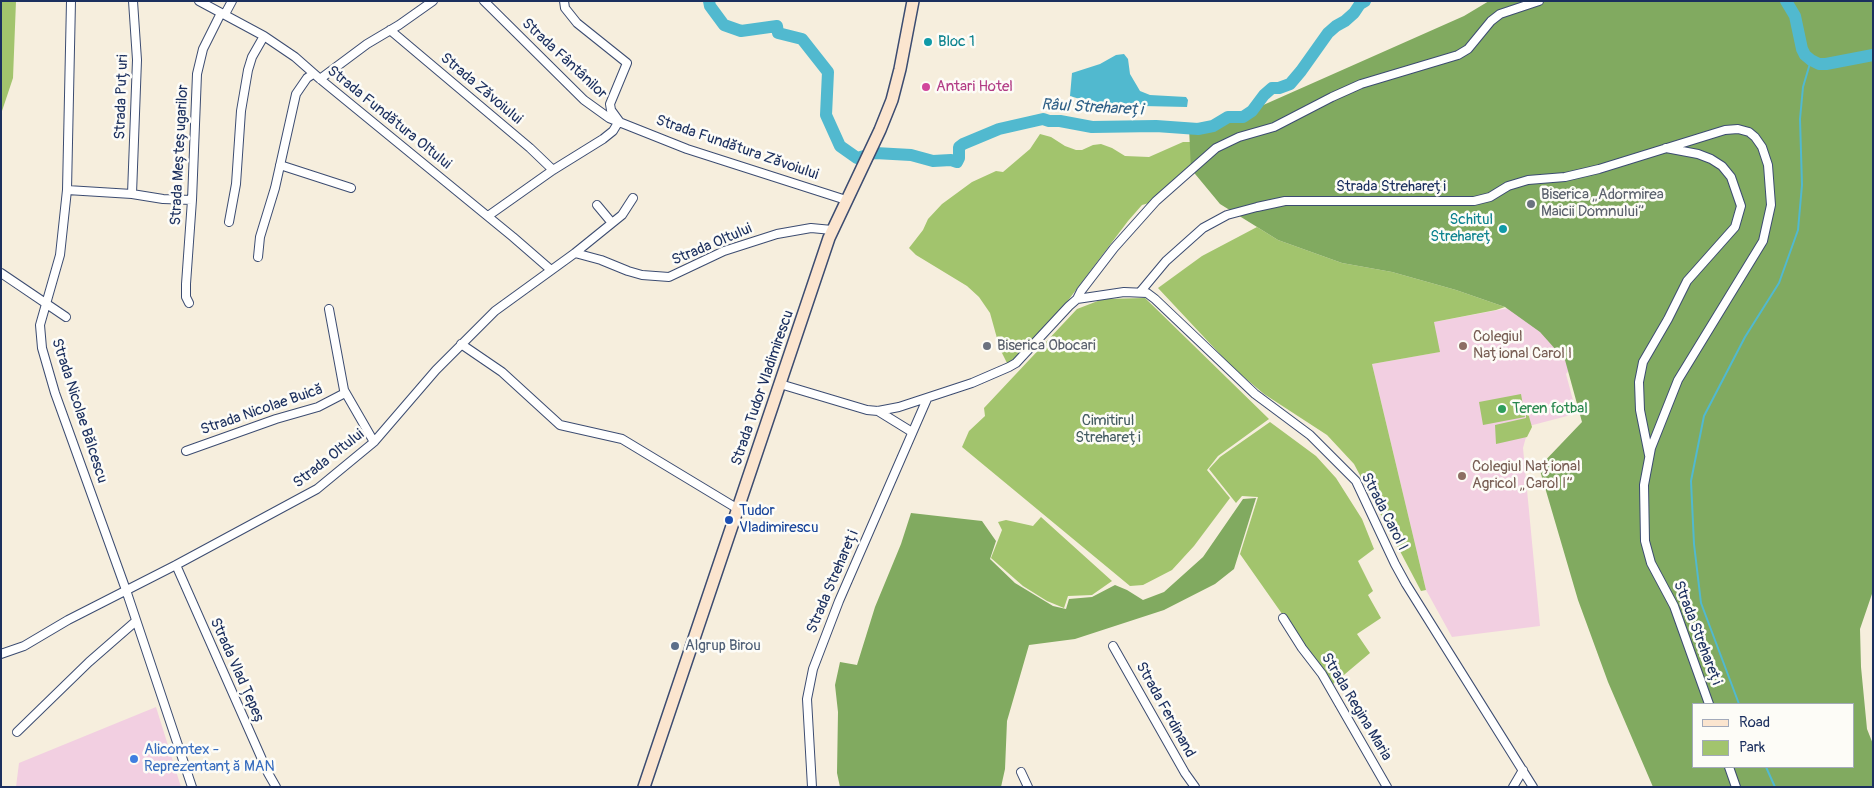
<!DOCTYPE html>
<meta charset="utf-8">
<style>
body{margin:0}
#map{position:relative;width:1874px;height:788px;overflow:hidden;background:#f6eedd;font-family:Pangolin,sans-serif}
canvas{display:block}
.frame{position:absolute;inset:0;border:2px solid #1b2f5e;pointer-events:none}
.legend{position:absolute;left:1692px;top:703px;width:162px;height:65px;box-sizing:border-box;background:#fdfcf7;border:1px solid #a3aaba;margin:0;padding:6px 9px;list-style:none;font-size:15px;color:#1b2f5e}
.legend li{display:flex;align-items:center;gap:10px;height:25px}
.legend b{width:25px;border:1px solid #a3aaba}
</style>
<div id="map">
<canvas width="1874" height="788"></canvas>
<div class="frame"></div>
<ul class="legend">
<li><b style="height:6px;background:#fbe5cf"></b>Road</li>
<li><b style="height:14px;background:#a2c46d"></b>Park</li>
</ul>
</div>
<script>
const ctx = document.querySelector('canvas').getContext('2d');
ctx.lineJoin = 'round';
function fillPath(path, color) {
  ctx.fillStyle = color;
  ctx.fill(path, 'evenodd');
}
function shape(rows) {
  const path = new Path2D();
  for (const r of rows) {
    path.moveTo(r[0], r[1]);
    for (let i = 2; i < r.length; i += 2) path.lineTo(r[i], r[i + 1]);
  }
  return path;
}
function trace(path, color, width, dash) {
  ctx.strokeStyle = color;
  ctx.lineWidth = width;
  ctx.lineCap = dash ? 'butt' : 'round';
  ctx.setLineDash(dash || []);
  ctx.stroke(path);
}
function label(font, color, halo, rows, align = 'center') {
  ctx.font = font + ' Pangolin,sans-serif';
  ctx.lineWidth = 5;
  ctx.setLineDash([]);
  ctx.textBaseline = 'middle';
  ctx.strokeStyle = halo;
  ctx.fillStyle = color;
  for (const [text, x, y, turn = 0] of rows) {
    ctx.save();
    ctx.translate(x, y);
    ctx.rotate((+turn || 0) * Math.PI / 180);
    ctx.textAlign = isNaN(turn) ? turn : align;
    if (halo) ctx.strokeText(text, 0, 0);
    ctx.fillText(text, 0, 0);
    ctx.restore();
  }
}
fillPath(shape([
 [1616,288,1585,351,1566,374,1574,404,1571,415,1529,426,1523,448,1540,626,1452,637,1426,590,1372,364,1439,352,1434,322],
 [156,707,181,787,16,787,19,763]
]), '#f2cfe1');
fillPath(shape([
 [1,1,16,1,13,78,1,114],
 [1040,134,1051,137,1065,146,1076,150,1082,150,1093,145,1101,144,1112,148,1125,156,1149,157,1183,142,1190,142,1199,152,1189,171,1156,201,1142,205,1128,221,1042,335,1009,367,1000,349,990,313,979,297,967,286,916,255,909,248,923,230,928,219,942,204,972,182,996,171,1003,172,1030,149],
 [1257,227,1278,240,1342,263,1392,272,1456,290,1505,307,1496,310,1434,322,1440,352,1372,364,1426,590,1421,591,1354,464,1327,435,1264,394,1232,367,1158,288,1202,256],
 [1145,298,1269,419,1218,456,1207,470,1230,498,1194,546,1172,570,1143,585,1130,586,962,447,969,431,985,416,984,408,1077,309,1103,299],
 [1521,394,1525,417,1483,425,1479,402],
 [1528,413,1532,427,1527,437,1496,444,1495,425,1526,418,1526,414],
 [1270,422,1316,456,1336,478,1362,519,1374,549,1358,561,1373,591,1368,595,1381,618,1357,634,1370,653,1332,685,1240,554,1258,497,1242,496,1236,503,1209,469,1220,457],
 [1041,517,1112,581,1092,595,1068,596,1064,608,1047,601,1023,586,991,558,1002,530,998,522,1006,520,1033,526]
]), '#a2c46d');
fillPath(shape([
 [1489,1,1873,1,1873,591,1860,629,1861,667,1867,729,1873,744,1873,787,1653,787,1608,682,1578,600,1539,467,1582,422,1565,360,1540,332,1505,307,1456,290,1392,272,1342,263,1278,240,1220,204,1191,169,1189,128,1234,118,1464,16],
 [1693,704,1853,704,1853,767,1693,767],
 [1256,498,1234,569,1215,584,1164,610,1075,639,1029,645,1007,721,1005,769,1001,787,840,787,837,773,838,712,835,685,840,662,857,665,875,607,901,544,911,513,982,521,996,541,990,559,1015,583,1053,606,1066,609,1069,599,1092,597,1115,585,1127,590,1143,600,1164,592,1203,557,1243,499]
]), '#81aa60');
fillPath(shape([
 [1124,54,1128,59,1130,74,1140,91,1150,95,1186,97,1188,100,1187,107,1099,105,1070,96,1072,73,1100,64,1116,55]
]), '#51b9cf');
trace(shape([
 [1739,704,1701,603,1694,544,1691,481,1704,416,1745,337,1779,283,1798,230,1802,185,1800,119,1803,87,1811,60],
 [1766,767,1775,787]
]), '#51b9cf', 2);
trace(shape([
 [709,1,710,6,724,25,741,31,777,26,778,33,802,39,828,72,826,115,840,146,857,158,875,153,911,155,933,161,951,160,957,162,959,158,959,147,963,144,999,129,1043,119,1049,121,1060,121,1092,127,1156,126,1198,129,1213,126,1228,117,1243,117,1252,111,1264,95,1272,88,1279,88,1290,84,1301,71,1328,33,1336,26,1345,21,1354,13,1360,4,1365,1],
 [1786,1,1795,16,1802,49,1805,55,1811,60,1819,64,1826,64,1873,55]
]), '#51b9cf', 12);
const street = shape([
 [71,1,67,190,60,255,40,325,42,348,55,393,126,590,192,787],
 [199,1,264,36,295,57,320,79,513,237,551,270],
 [484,1,584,100,609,118,687,149,846,200],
 [564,1,565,8,577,23,627,63,610,104,611,110,619,121],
 [225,14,232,1],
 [390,30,530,148,553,170],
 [320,79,367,44,399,25,433,1],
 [280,165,351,188],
 [67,190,132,194,163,199,192,200],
 [132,194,137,60,133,1],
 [597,205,612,223],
 [488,216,553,170,603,139,613,131,619,121],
 [229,222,236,184,241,111,248,70,252,57,264,36],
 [575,253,622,215,633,198],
 [258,257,260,237,275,188,296,94,307,78,313,74],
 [1,273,66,317],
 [1141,291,1166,261,1203,228,1227,215,1257,207,1285,201,1474,201,1490,197,1508,186,1528,180,1565,177,1599,169,1725,130,1738,129,1749,132,1755,137,1762,147,1768,165,1771,205,1763,241,1678,380,1651,448,1644,485,1645,541,1651,563,1674,606,1709,704],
 [1077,299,1081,291,1114,248,1156,201,1216,148,1239,137,1274,127,1332,97,1361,84,1458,55,1468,49,1491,21,1500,14,1539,1],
 [189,303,186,297,186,284,192,200,197,74,203,49,221,13],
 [329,309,344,390,374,442],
 [461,344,502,372,560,425,622,439,738,509],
 [780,384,867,410,878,411,899,407,972,383,1009,367,1016,363,1069,306,1077,299,1124,292,1147,293,1155,299,1255,394,1310,435,1356,481,1395,564,1406,584,1533,787],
 [878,411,912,432],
 [186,451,276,419,318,407,345,393],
 [1649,455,1640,410,1639,382,1643,362,1668,319,1687,281,1735,227,1741,206,1731,177,1722,166,1711,159,1698,154,1666,148],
 [176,565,257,748,268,773,276,787],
 [1283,618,1302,648,1322,674,1387,787],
 [1113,646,1185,773,1195,787],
 [1,654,24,646,68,620,176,565,317,489,374,442,436,370,495,311,575,253,601,260,628,271,642,275,669,277,724,251,777,234,811,228,832,230],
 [17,732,89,662,136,621],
 [1729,767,1736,787],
 [1021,772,1028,787],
 [812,787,807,699,813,669,839,601,927,399],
 [1513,787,1523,770]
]);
const secondary = shape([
 [644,787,829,238,880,130,892,100,900,69,913,1]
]);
trace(street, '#3c4c71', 10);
trace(secondary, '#3c4c71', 14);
trace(street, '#fff', 8);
trace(secondary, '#fbe5cf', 11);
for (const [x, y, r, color] of [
 [928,42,5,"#0f9aa8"],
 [926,87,5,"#d1479c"],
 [1531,204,5,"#6b7280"],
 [1503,229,5,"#0f9aa8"],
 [987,346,5,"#6b7280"],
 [1463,346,5,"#8d6e63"],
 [1502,409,5,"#2e9e5b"],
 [1462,476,5,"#8d6e63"],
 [729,520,5,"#1a4fb4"],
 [675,646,5,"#5c6f8a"],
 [134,759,5,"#3f7fe0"]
]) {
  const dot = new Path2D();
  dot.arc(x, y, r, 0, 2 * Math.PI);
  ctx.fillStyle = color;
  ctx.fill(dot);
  trace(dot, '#fdfcf7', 2);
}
label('15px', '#0d838f', '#fdfcf7', [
 ["Bloc 1",938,42],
 ["Schitul",1493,220,"right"],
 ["Strehareț",1493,237,"right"]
], 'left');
label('15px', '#1b2f5e', '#fdfcf7', [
 ["Strada Fântânilor",564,59,43],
 ["Strada Zăvoiului",481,89,40],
 ["Strada Puțuri",122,97,-88],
 ["Strada Fundătura Oltului",389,118,39],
 ["Strada Fundătura Zăvoiului",737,148,19],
 ["Strada Meșteșugarilor",180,155,-87],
 ["Strada Strehareți",1391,187],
 ["Strada Oltului",712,245,-23],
 ["Strada Tudor Vladimirescu",763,388,-71],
 ["Strada Nicolae Buică",262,410,-19],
 ["Strada Nicolae Bălcescu",79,411,72],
 ["Strada Oltului",329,459,-38],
 ["Strada Carol I",1384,512,63],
 ["Strada Strehareți",833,582,-67],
 ["Strada Strehareți",1697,633,69],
 ["Strada Vlad Țepeș",237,671,66],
 ["Strada Regina Maria",1356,707,59],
 ["Strada Ferdinand",1165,710,61]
]);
label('15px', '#b23c85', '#fdfcf7', [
 ["Antari Hotel",936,87]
], 'left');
label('15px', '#5b616d', '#fdfcf7', [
 ["Biserica „Adormirea",1541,195],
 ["Maicii Domnului”",1541,212],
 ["Biserica Obocari",997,346]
], 'left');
label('15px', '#785e54', '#fdfcf7', [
 ["Colegiul",1473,337],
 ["Național Carol l",1473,354],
 ["Colegiul Național",1472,467],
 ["Agricol „Carol I”",1472,484]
], 'left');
label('15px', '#27864d', '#fdfcf7', [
 ["Teren fotbal",1512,409]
], 'left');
label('15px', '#445c62', '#fdfcf7', [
 ["Cimitirul",1108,421],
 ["Strehareți",1108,438]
]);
label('15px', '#164399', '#fdfcf7', [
 ["Tudor",739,511],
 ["Vladimirescu",739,528]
], 'left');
label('15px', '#4e5e75', '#fdfcf7', [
 ["Algrup Birou",685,646]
], 'left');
label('15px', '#366cbe', '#fdfcf7', [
 ["Alicomtex -",144,750],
 ["Reprezentanță MAN",144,767]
], 'left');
label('italic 16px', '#2e5f86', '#fdfcf7', [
 ["Râul Strehareți",1092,108,3]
]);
</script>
